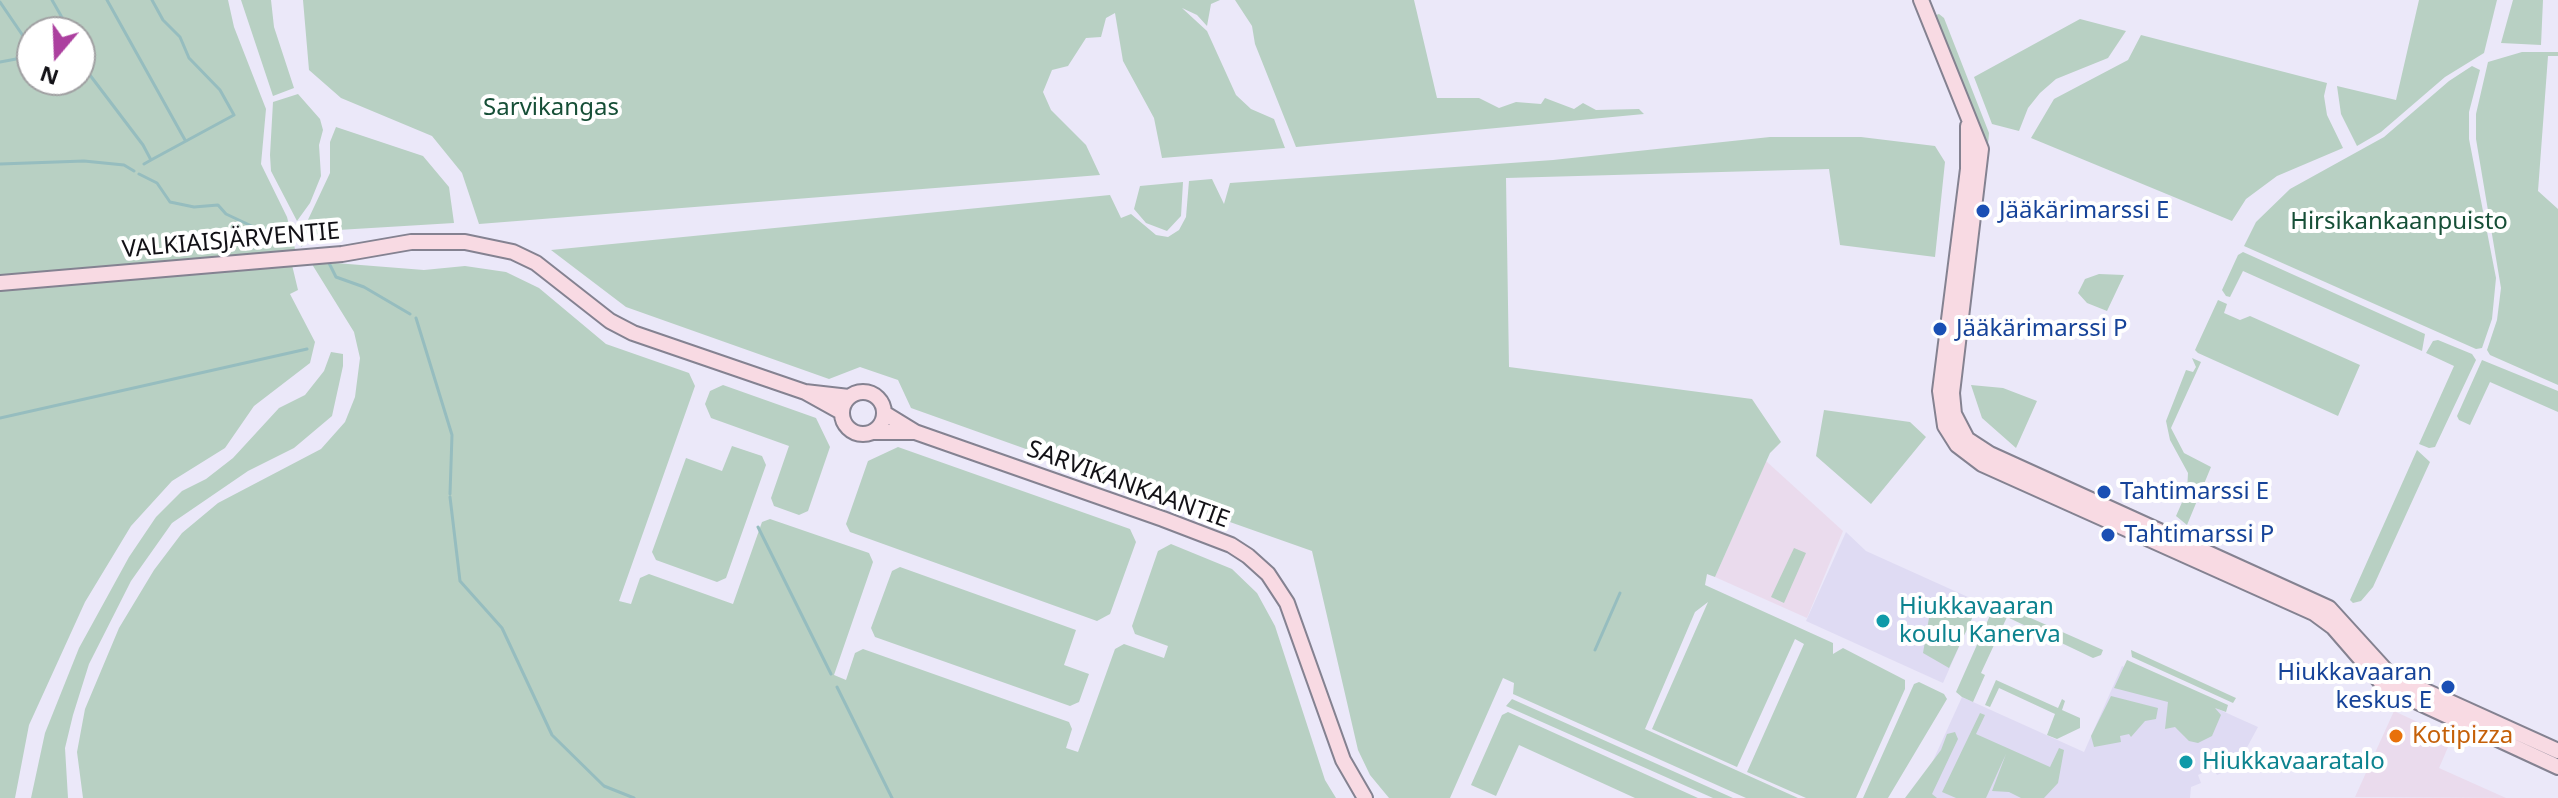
<!DOCTYPE html>
<meta charset="utf-8">
<style>
body{margin:0}
#map{position:relative;width:2558px;height:798px;overflow:hidden;background:#ebe8f9;font-family:"Noto Sans",sans-serif}
canvas{display:block}
.north{position:absolute;left:16px;top:16px;width:80px;height:80px;box-sizing:border-box;background:#fff;border:2px solid #a0a0a2;border-radius:50%;rotate:199deg;font-size:22px;font-weight:700;line-height:32px;text-align:center;color:#121116}
.north::after{content:'';display:block;margin:auto;width:28px;height:36px;background:#ac409f;clip-path:polygon(50% 0,100% 100%,50% 72%,0 100%)}
</style>
<div id="map">
<canvas width="2558" height="798"></canvas>
<div class="north">N</div>
</div>
<script>
const ctx = document.querySelector('canvas').getContext('2d');
ctx.lineJoin = 'round';
function fillPath(path, color) {
  ctx.fillStyle = color;
  ctx.fill(path, 'evenodd');
}
function shape(rows) {
  const path = new Path2D();
  for (const r of rows) {
    if (r.length === 3) {
      path.moveTo(r[0] + r[2], r[1]);
      path.arc(r[0], r[1], r[2], 0, 2 * Math.PI);
      continue;
    }
    path.moveTo(r[0], r[1]);
    for (let i = 2; i < r.length; i += 2) path.lineTo(r[i], r[i + 1]);
  }
  return path;
}
function trace(path, color, width, dash) {
  ctx.strokeStyle = color;
  ctx.lineWidth = width;
  ctx.lineCap = dash ? 'butt' : 'round';
  ctx.setLineDash(dash || []);
  ctx.stroke(path);
}
function label(font, color, halo, rows, align = 'center') {
  ctx.font = font + ' "Noto Sans",sans-serif';
  ctx.lineWidth = 8;
  ctx.setLineDash([]);
  ctx.textBaseline = 'middle';
  ctx.strokeStyle = halo;
  ctx.fillStyle = color;
  for (const [text, x, y, turn = 0] of rows) {
    ctx.save();
    ctx.translate(x, y);
    ctx.rotate((+turn || 0) * Math.PI / 180);
    ctx.textAlign = isNaN(turn) ? turn : align;
    if (halo) ctx.strokeText(text, 0, 0);
    ctx.fillText(text, 0, 0);
    ctx.restore();
  }
}
fillPath(shape([
 [1766,461,1843,531,1807,618,1715,577],
 [2394,711,2452,738,2439,768,2506,798,2355,797]
]), '#eadbed');
fillPath(shape([
 [1846,532,1866,551,1979,602,1943,683,1806,621],
 [2122,666,2258,727,2237,766,2217,775,2213,768,2198,775,2201,783,2191,787,2190,798,1916,798,1962,697,2084,752]
]), '#dfdbf3');
fillPath(shape([
 [0,0,228,0,234,27,266,109,261,164,287,217,295,249,292,265,298,290,290,294,315,342,310,363,254,406,225,448,172,481,131,526,85,602,29,725,15,798,0,798],
 [32,32,80,32,80,80,32,80],
 [241,0,271,0,274,27,294,88,273,96],
 [303,0,1220,0,1211,4,1207,26,1197,15,1182,8,1207,31,1236,95,1251,109,1274,119,1285,148,1162,158,1154,118,1123,61,1115,13,1106,18,1101,37,1086,38,1068,66,1052,70,1043,92,1051,110,1086,145,1100,175,479,224,462,173,432,136,341,98,309,70],
 [1235,0,1414,0,1437,98,1479,98,1499,108,1516,102,1541,104,1545,98,1574,109,1583,103,1596,110,1639,109,1644,114,1296,147,1255,44,1252,26],
 [2419,0,2497,0,2484,53,2445,77,2381,132,2357,146,2341,114,2337,86,2396,100],
 [2513,0,2543,0,2541,45,2501,43],
 [1939,14,1944,18,1989,133,1988,145,1984,145,1933,16],
 [2080,19,2126,31,2108,58,2056,79,2040,93,2028,108,2019,131,1992,124,1974,77],
 [2141,35,2327,83,2324,96,2327,115,2343,148,2277,176,2246,199,2232,221,2031,138,2054,99,2128,60],
 [2522,52,2558,52,2558,56,2548,56,2538,191,2558,209,2558,385,2490,355,2487,350,2497,320,2501,288,2476,139,2476,114,2488,62],
 [2472,66,2480,70,2469,112,2469,139,2496,278,2492,319,2482,348,2476,349,2244,246,2256,222,2290,189,2384,137,2449,81],
 [298,94,320,119,323,130,319,145,321,176,310,203,297,221,271,171,270,155,273,102],
 [336,127,423,156,449,187,454,223,338,230,319,233,301,247,306,224,330,173,330,142],
 [1770,137,1861,137,1935,146,1945,162,1935,257,1840,245,1829,169,1506,178,1509,367,1752,399,1781,442,1770,453,1715,577,1707,574,1705,585,1833,643,1833,654,1843,648,1905,680,1905,689,1856,798,1806,798,1747,772,1804,644,1795,639,1737,767,1652,729,1708,602,1695,612,1645,729,1798,798,1746,798,1513,694,1514,683,1503,678,1450,798,1389,798,1370,775,1358,750,1312,551,1094,474,1088,461,1066,453,1054,459,911,408,898,380,860,367,829,379,626,307,551,250,1110,195,1121,218,1131,214,1156,235,1168,237,1179,230,1186,217,1189,181,1212,179,1224,204,1230,183,1553,160],
 [1183,182,1181,216,1167,231,1146,223,1134,209,1140,186],
 [2243,252,2425,334,2422,351,2243,271,2230,297,2226,296,2222,290,2238,255],
 [310,261,424,270,465,266,506,272,539,288,606,344,689,373,695,386,619,601,631,604,640,578,649,574,733,604,762,522,770,519,869,553,873,562,834,675,846,680,855,653,863,649,1069,722,1072,729,1066,748,1078,752,1115,649,1124,644,1164,658,1168,646,1135,634,1132,626,1158,551,1171,544,1232,569,1257,593,1275,626,1325,780,1336,798,83,798,77,752,85,709,119,628,154,570,182,533,218,503,321,449,345,422,355,397,360,358,354,332],
 [2099,274,2124,275,2107,311,2087,303,2078,293,2085,279],
 [2218,300,2227,304,2224,313,2240,320,2250,316,2360,365,2338,416,2198,353,2195,350],
 [2438,340,2472,354,2476,360,2435,447,2429,448,2419,444,2454,366,2426,353,2433,341],
 [331,352,343,354,343,366,332,416,294,448,248,471,172,523,131,581,89,664,73,715,65,748,68,798,31,798,45,733,79,648,129,557,156,517,182,491,206,479,233,458,279,408,305,395,324,371],
 [2192,358,2201,362,2171,428,2184,453,2211,467,2187,525,2176,516,2187,491,2188,473,2170,440,2166,421,2186,370,2193,372,2196,367],
 [2482,360,2558,391,2558,412,2490,382,2470,425,2459,420,2457,416],
 [723,385,816,418,830,447,808,511,799,515,774,506,771,498,789,446,711,418,705,404,710,391],
 [1971,385,2003,388,2037,401,2016,448,1982,418],
 [1824,410,1910,422,1926,437,1871,504,1816,456],
 [732,446,762,456,766,465,726,578,717,582,656,560,652,552,686,458,722,471],
 [898,447,1130,529,1136,542,1110,614,1097,621,850,532,846,524,868,461],
 [2417,450,2430,462,2373,587,2361,601,2353,603,2350,600],
 [1794,548,1806,553,1784,603,1771,597],
 [900,567,1076,630,1064,665,1089,674,1079,702,1070,706,875,637,871,628,892,571],
 [1937,597,1974,614,1949,668,1923,653,1930,612],
 [1999,604,2103,650,2101,655,2093,658,2007,617,1981,673,1985,675,1973,702,1962,697,1956,692,1992,611],
 [2131,650,2236,698,2233,703,2132,657],
 [2127,660,2228,705,2226,712,2215,708,2221,715,2212,736,2198,743,2189,741,2175,727,2165,729,2168,702,2114,688],
 [1996,680,2058,708,2062,699,2065,701,2062,710,2080,718,2080,728,2057,739,2047,735,2055,714,1999,688,1990,707,1985,705],
 [1919,682,1944,694,1947,699,1888,798,1863,798,1914,684],
 [2111,696,2158,708,2156,719,2145,721,2131,737,2129,734,2120,736,2121,742,2094,747,2091,736],
 [1512,699,1733,798,1713,798,1506,706],
 [1508,712,1698,798,1635,798,1519,745,1496,796,1471,785,1502,715],
 [1980,713,1985,715,1976,734,2050,767,2059,748,2064,750,2058,783,2044,798,2021,798,2009,792,1992,791,2006,754,1986,798,1956,798,1942,792],
 [1955,732,1958,739,1932,794,1937,798,1905,798,1941,750,1947,734]
]), '#b8d0c3');
trace(shape([
 [52,0,64,21,63,32],
 [107,0,185,140],
 [0,2,32,49],
 [0,62,32,56],
 [80,62,143,145,151,160,144,164],
 [151,160,234,115,220,90,189,58,180,37,163,20,152,0],
 [0,164,84,161,124,165,134,171],
 [139,174,157,183,170,202,194,207,218,205,226,214,258,229,291,231],
 [306,232,314,233,318,240],
 [328,261,336,277,364,287,410,314],
 [416,318,452,435,450,494],
 [0,418,307,349],
 [450,497,460,581,502,628,552,735,604,786,634,798],
 [758,527,831,674],
 [1595,650,1620,593],
 [837,687,892,798]
]), '#96bdbf', 3);
const secondary = shape([
 [1921,0,1981,149,1952,393,1954,414,1967,439,1990,454,2329,608,2390,675,2558,751],
 [1968,126,1968,169,1940,391,1945,426,1957,445,1982,464,2314,613,2333,627,2385,687,2558,767],
 [0,283,342,254,411,242,465,242,513,252,536,263,610,321,633,333,805,392],
 [863,413,21],
 [841,412,805,392,849,397],
 [872,432,915,432,884,413],
 [915,432,1163,519,1231,545,1248,556,1268,574,1287,603,1343,760,1365,798]
]);
trace(secondary, '#848291', 18);
trace(secondary, '#f8dae3', 14);
for (const [x, y, r, color] of [
 [1983,211,8,"#1a4fb4"],
 [1940,329,8,"#1a4fb4"],
 [2104,492,8,"#1a4fb4"],
 [2108,535,8,"#1a4fb4"],
 [1883,621,8,"#0f9aa8"],
 [2448,687,8,"#1a4fb4"],
 [2396,736,8,"#e8710a"],
 [2186,762,8,"#0f9aa8"]
]) {
  const dot = new Path2D();
  dot.arc(x, y, r, 0, 2 * Math.PI);
  ctx.fillStyle = color;
  ctx.fill(dot);
  trace(dot, '#fff', 3);
}
label('24px', '#164f37', '#fff', [
 ["Sarvikangas",551,108],
 ["Hirsikankaanpuisto",2399,222]
]);
label('24px', '#164399', '#fff', [
 ["Jääkärimarssi E",1999,211],
 ["Jääkärimarssi P",1956,329],
 ["Tahtimarssi E",2120,492],
 ["Tahtimarssi P",2124,535],
 ["Hiukkavaaran",2432,673,"right"],
 ["keskus E",2432,701,"right"]
], 'left');
label('24px', '#121116', '#fff', [
 ["VALKIAISJÄRVENTIE",231,241,-5],
 ["SARVIKANKAANTIE",1128,485,20]
]);
label('24px', '#0d838f', '#fff', [
 ["Hiukkavaaran",1899,607],
 ["koulu Kanerva",1899,635],
 ["Hiukkavaaratalo",2202,762]
], 'left');
label('24px', '#c56008', '#fff', [
 ["Kotipizza",2412,736]
], 'left');
</script>
